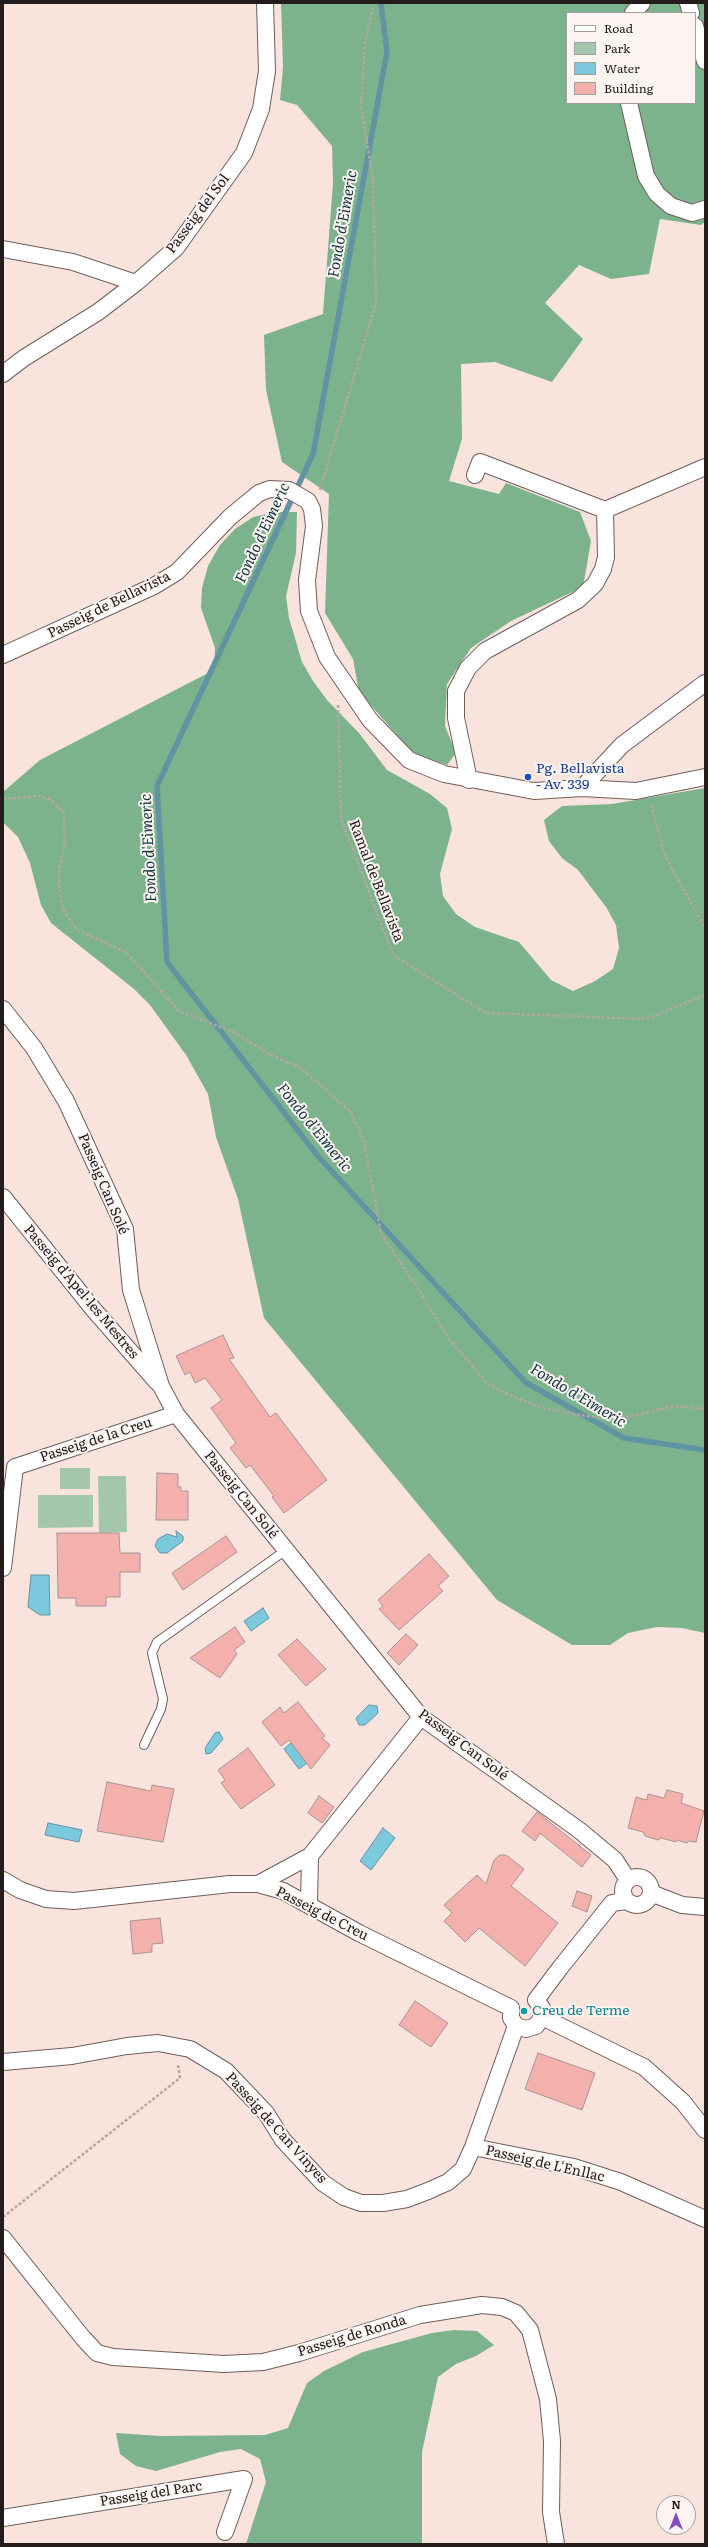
<!DOCTYPE html>
<meta charset="utf-8">
<style>
body{margin:0}
#map{position:relative;width:708px;height:2547px;overflow:hidden;background:#f8e4dd;font-family:Literata,serif}
canvas{display:block}
.frame{position:absolute;inset:0;border:4px solid #231c1a;pointer-events:none}
.legend{position:absolute;left:566px;top:12px;width:130px;height:92px;box-sizing:border-box;background:#fcf4f1;border:1px solid #a59e9b;margin:0;padding:5px 7px;list-style:none;font-size:12px;color:#231c1a}
.legend li{display:flex;align-items:center;gap:8px;height:20px}
.legend b{width:20px;border:1px solid #a59e9b}
.north{position:absolute;left:656px;top:2495px;width:40px;height:40px;box-sizing:border-box;background:#fcf4f1;border:1px solid #a59e9b;border-radius:50%;rotate:0deg;font-size:11px;font-weight:700;line-height:16px;text-align:center;color:#231c1a}
.north::after{content:'';display:block;margin:auto;width:14px;height:18px;background:#854bc1;clip-path:polygon(50% 0,100% 100%,50% 72%,0 100%)}
</style>
<div id="map">
<canvas width="708" height="2547"></canvas>
<div class="frame"></div>
<ul class="legend">
<li><b style="height:5px;background:#fff"></b>Road</li>
<li><b style="height:11px;background:#a3c6ad"></b>Park</li>
<li><b style="height:11px;background:#7cc8dd"></b>Water</li>
<li><b style="height:11px;background:#f4b0ac"></b>Building</li>
</ul>
<div class="north">N</div>
</div>
<script>
const ctx = document.querySelector('canvas').getContext('2d');
ctx.lineJoin = 'round';
function fillPath(path, color) {
  ctx.fillStyle = color;
  ctx.fill(path, 'evenodd');
}
function shape(rows) {
  const path = new Path2D();
  for (const r of rows) {
    if (r.length === 3) {
      path.moveTo(r[0] + r[2], r[1]);
      path.arc(r[0], r[1], r[2], 0, 2 * Math.PI);
      continue;
    }
    path.moveTo(r[0], r[1]);
    for (let i = 2; i < r.length; i += 2) path.lineTo(r[i], r[i + 1]);
  }
  return path;
}
function trace(path, color, width, dash) {
  ctx.strokeStyle = color;
  ctx.lineWidth = width;
  ctx.lineCap = dash ? 'butt' : 'round';
  ctx.setLineDash(dash || []);
  ctx.stroke(path);
}
function label(font, color, halo, rows, align = 'center') {
  ctx.font = font + ' Literata,serif';
  ctx.lineWidth = 4;
  ctx.setLineDash([]);
  ctx.textBaseline = 'middle';
  ctx.strokeStyle = halo;
  ctx.fillStyle = color;
  for (const [text, x, y, turn = 0] of rows) {
    ctx.save();
    ctx.translate(x, y);
    ctx.rotate((+turn || 0) * Math.PI / 180);
    ctx.textAlign = isNaN(turn) ? turn : align;
    if (halo) ctx.strokeText(text, 0, 0);
    ctx.fillText(text, 0, 0);
    ctx.restore();
  }
}
fillPath(shape([
 [60,1468,90,1468,90,1489,60,1489],
 [98,1476,126,1476,127,1532,99,1533],
 [38,1495,93,1495,93,1527,38,1528]
]), '#a3c6ad');
fillPath(shape([
 [281,3,705,3,705,222,701,225,660,219,649,274,611,279,579,265,545,303,583,339,552,382,495,362,461,364,462,439,449,481,499,494,506,483,580,512,591,541,583,587,511,621,471,648,447,684,445,726,456,753,447,765,414,754,359,692,353,659,325,613,329,494,282,462,266,390,264,335,323,314,333,183,332,146,297,105,280,100,283,67],
 [567,13,695,13,695,103,567,103],
 [276,512,297,512,296,553,286,596,289,618,302,662,313,681,327,700,359,733,387,770,430,794,447,808,452,829,440,874,443,896,456,914,475,927,519,942,551,980,573,991,595,981,613,969,619,948,616,925,606,907,578,870,562,858,549,841,544,820,562,806,612,804,705,788,705,1633,682,1628,657,1627,628,1633,610,1645,572,1645,497,1600,264,1318,238,1199,216,1137,208,1094,186,1055,150,1005,134,989,51,923,41,905,30,863,18,837,3,822,3,792,40,760,214,670,215,648,201,608,202,588,208,566,220,545,235,529,253,517],
 [454,2330,477,2331,494,2345,476,2356,456,2364,438,2377,422,2452,422,2544,246,2544,266,2482,260,2459,241,2449,220,2452,156,2471,136,2466,120,2454,116,2433,160,2436,265,2435,288,2428,307,2383,324,2371,363,2352,432,2333]
]), '#7cb38d');
const water = shape([
 [176,1531,183,1536,183,1541,167,1553,160,1553,155,1546,158,1539,167,1534,177,1537,176,1531],
 [31,1575,49,1575,50,1615,40,1615,28,1607,31,1575],
 [263,1608,269,1618,251,1631,244,1621,263,1608],
 [369,1705,377,1706,378,1713,365,1725,359,1725,356,1718,369,1705],
 [219,1732,223,1739,211,1753,206,1754,205,1748,215,1733,219,1732],
 [291,1743,307,1763,299,1769,284,1749,291,1743],
 [48,1823,82,1830,79,1842,45,1835,48,1823],
 [383,1828,395,1838,371,1870,360,1861,383,1828]
]);
fillPath(water, '#7cc8dd');
trace(water, '#6194a2', 1);
trace(shape([
 [381,3,387,52,313,454,157,786,167,962,317,1155,525,1382,624,1438,705,1450]
]), '#6194a2', 5.5);
const building = shape([
 [223,1335,234,1358,229,1359,270,1417,276,1413,327,1480,284,1513,272,1497,274,1496,250,1465,246,1468,230,1448,236,1443,211,1408,222,1400,205,1378,195,1383,190,1372,185,1375,176,1356,223,1335],
 [157,1473,178,1474,178,1487,181,1487,181,1491,188,1491,188,1520,156,1520,157,1473],
 [57,1533,119,1533,120,1553,140,1553,140,1572,120,1572,120,1597,106,1597,106,1606,76,1606,76,1598,58,1598,57,1533],
 [226,1536,237,1552,183,1590,172,1573,226,1536],
 [429,1554,449,1576,438,1586,443,1591,399,1630,379,1609,383,1606,378,1600,429,1554],
 [235,1627,245,1642,234,1650,237,1654,220,1678,190,1658,235,1627],
 [406,1634,418,1645,399,1665,387,1653,406,1634],
 [297,1639,326,1669,306,1686,278,1655,297,1639],
 [298,1702,325,1736,322,1738,330,1745,311,1769,289,1740,281,1746,262,1722,280,1707,284,1713,298,1702],
 [248,1748,275,1785,241,1809,221,1783,225,1780,218,1770,248,1748],
 [107,1782,151,1791,152,1785,174,1789,163,1842,97,1831,107,1782],
 [667,1790,683,1794,681,1803,704,1811,696,1842,689,1841,687,1843,677,1840,676,1842,661,1838,658,1840,645,1836,643,1832,628,1828,636,1797,647,1800,648,1794,664,1798,667,1790],
 [319,1796,334,1807,322,1823,308,1813,319,1796],
 [537,1812,591,1855,582,1867,540,1833,535,1841,522,1831,537,1812],
 [500,1855,506,1855,524,1869,511,1886,558,1923,525,1966,479,1928,465,1942,444,1921,452,1913,444,1905,477,1875,486,1884,494,1860,500,1855],
 [577,1891,592,1896,587,1912,572,1906,577,1891],
 [160,1918,163,1943,152,1944,152,1952,133,1954,130,1921,160,1918],
 [415,2001,448,2023,431,2047,399,2025,415,2001],
 [538,2053,595,2073,582,2110,525,2089,538,2053]
]);
fillPath(building, '#f4b0ac');
trace(building, '#a89492', 1);
const lane = shape([
 [144,1745,161,1709,163,1699,152,1653,157,1642,286,1550]
]);
const street = shape([
 [688,3,691,13],
 [633,13,642,3],
 [695,26,705,61],
 [629,103,646,176,657,194,671,206,692,213,705,209],
 [3,249,73,262,136,283],
 [3,374,24,358,98,312,136,283,176,248,216,192,244,153,261,109,267,71,265,3],
 [475,475,480,462,605,510],
 [605,510,705,467],
 [3,655,154,586,177,572,230,517,259,493,270,489,289,490,308,501,312,509,314,526,307,580,309,611,327,657,370,720,409,760,444,774,534,791,582,788,636,791,705,777],
 [469,780,456,718,456,691,468,668,485,651,578,600,595,584,603,569,606,557,605,510],
 [582,788,622,745,705,683],
 [3,1009,34,1048,66,1101,125,1229,131,1290,161,1386,176,1414,421,1717,579,1830,615,1860,628,1880],
 [3,1197,94,1310,157,1382],
 [15,1467,176,1414],
 [3,1568,15,1467],
 [637,1891,14],
 [3,1880,20,1890,46,1899,74,1901,230,1884,258,1884,283,1891,359,1933,511,2008,511,2018,516,2026,526,2029,536,2026,542,2017,542,2008,536,2000,560,1968,612,1903,626,1901],
 [258,1884,310,1856],
 [651,1893,682,1905,705,1907],
 [309,1904,310,1856,421,1717],
 [542,2017,644,2067,683,2102,705,2130],
 [3,2062,72,2056,127,2046,158,2043,190,2049,226,2071,266,2113,283,2140,323,2183,344,2197,361,2203,383,2203,407,2199,428,2191,448,2182,463,2169,473,2147,516,2026],
 [473,2147,574,2167,621,2182,705,2219],
 [3,2238,83,2338,97,2353,113,2357,224,2364,263,2362,299,2353,420,2315,482,2305,502,2307,516,2313,530,2330,548,2399,552,2441,551,2512,556,2544],
 [3,2518,244,2479,225,2532]
]);
trace(lane, '#6f5e58', 10);
trace(street, '#6f5e58', 18);
trace(shape([
 [320,490,376,303,373,178,361,108,365,42,374,3],
 [338,705,341,818,393,955,486,1013,646,1019,705,995],
 [3,799,40,796,50,799,64,813,65,844,59,870,59,889,64,911,77,930,126,952,179,1011,236,1033,269,1054,302,1069,351,1112,364,1141,381,1234,416,1285,449,1339,488,1384,509,1395,543,1408,592,1417,622,1418,675,1406,705,1409],
 [651,805,665,856,705,928],
 [3,2217,180,2078,178,2065]
]), '#b6a6a0', 2.5, [3, 2]);
trace(lane, '#fff', 8);
trace(street, '#fff', 16);
for (const [x, y, r, color] of [
 [528,777,4,"#1a4fb4"],
 [524,2011,4,"#0f9aa8"]
]) {
  const dot = new Path2D();
  dot.arc(x, y, r, 0, 2 * Math.PI);
  ctx.fillStyle = color;
  ctx.fill(dot);
  trace(dot, '#fcf4f1', 1.5);
}
label('14px', '#231c1a', '#fcf4f1', [
 ["Passeig del Sol",198,214,-53],
 ["Passeig de Bellavista",109,605,-26],
 ["Ramal de Bellavista",376,881,69],
 ["Passeig Can Solé",103,1184,67],
 ["Passeig d'Apel·les Mestres",81,1292,50],
 ["Passeig de la Creu",96,1440,-18],
 ["Passeig Can Solé",241,1495,51],
 ["Passeig Can Solé",463,1745,37],
 ["Passeig de Creu",322,1914,27],
 ["Passeig de Can Vinyes",276,2128,48],
 ["Passeig de L'Enllac",545,2164,13],
 ["Passeig de Ronda",352,2336,-17],
 ["Passeig del Parc",151,2494,-9]
]);
label('14px', '#164399', '#fcf4f1', [
 ["Pg. Bellavista",536,769],
 ["- Av. 339",536,785]
], 'left');
label('14px', '#0d838f', '#fcf4f1', [
 ["Creu de Terme",532,2011]
], 'left');
label('italic 15px', '#0f343d', '#fcf4f1', [
 ["Fondo d'Eimeric",343,224,-80],
 ["Fondo d'Eimeric",263,533,-65],
 ["Fondo d'Eimeric",149,848,-93],
 ["Fondo d'Eimeric",314,1128,51],
 ["Fondo d'Eimeric",578,1396,31]
]);
</script>
